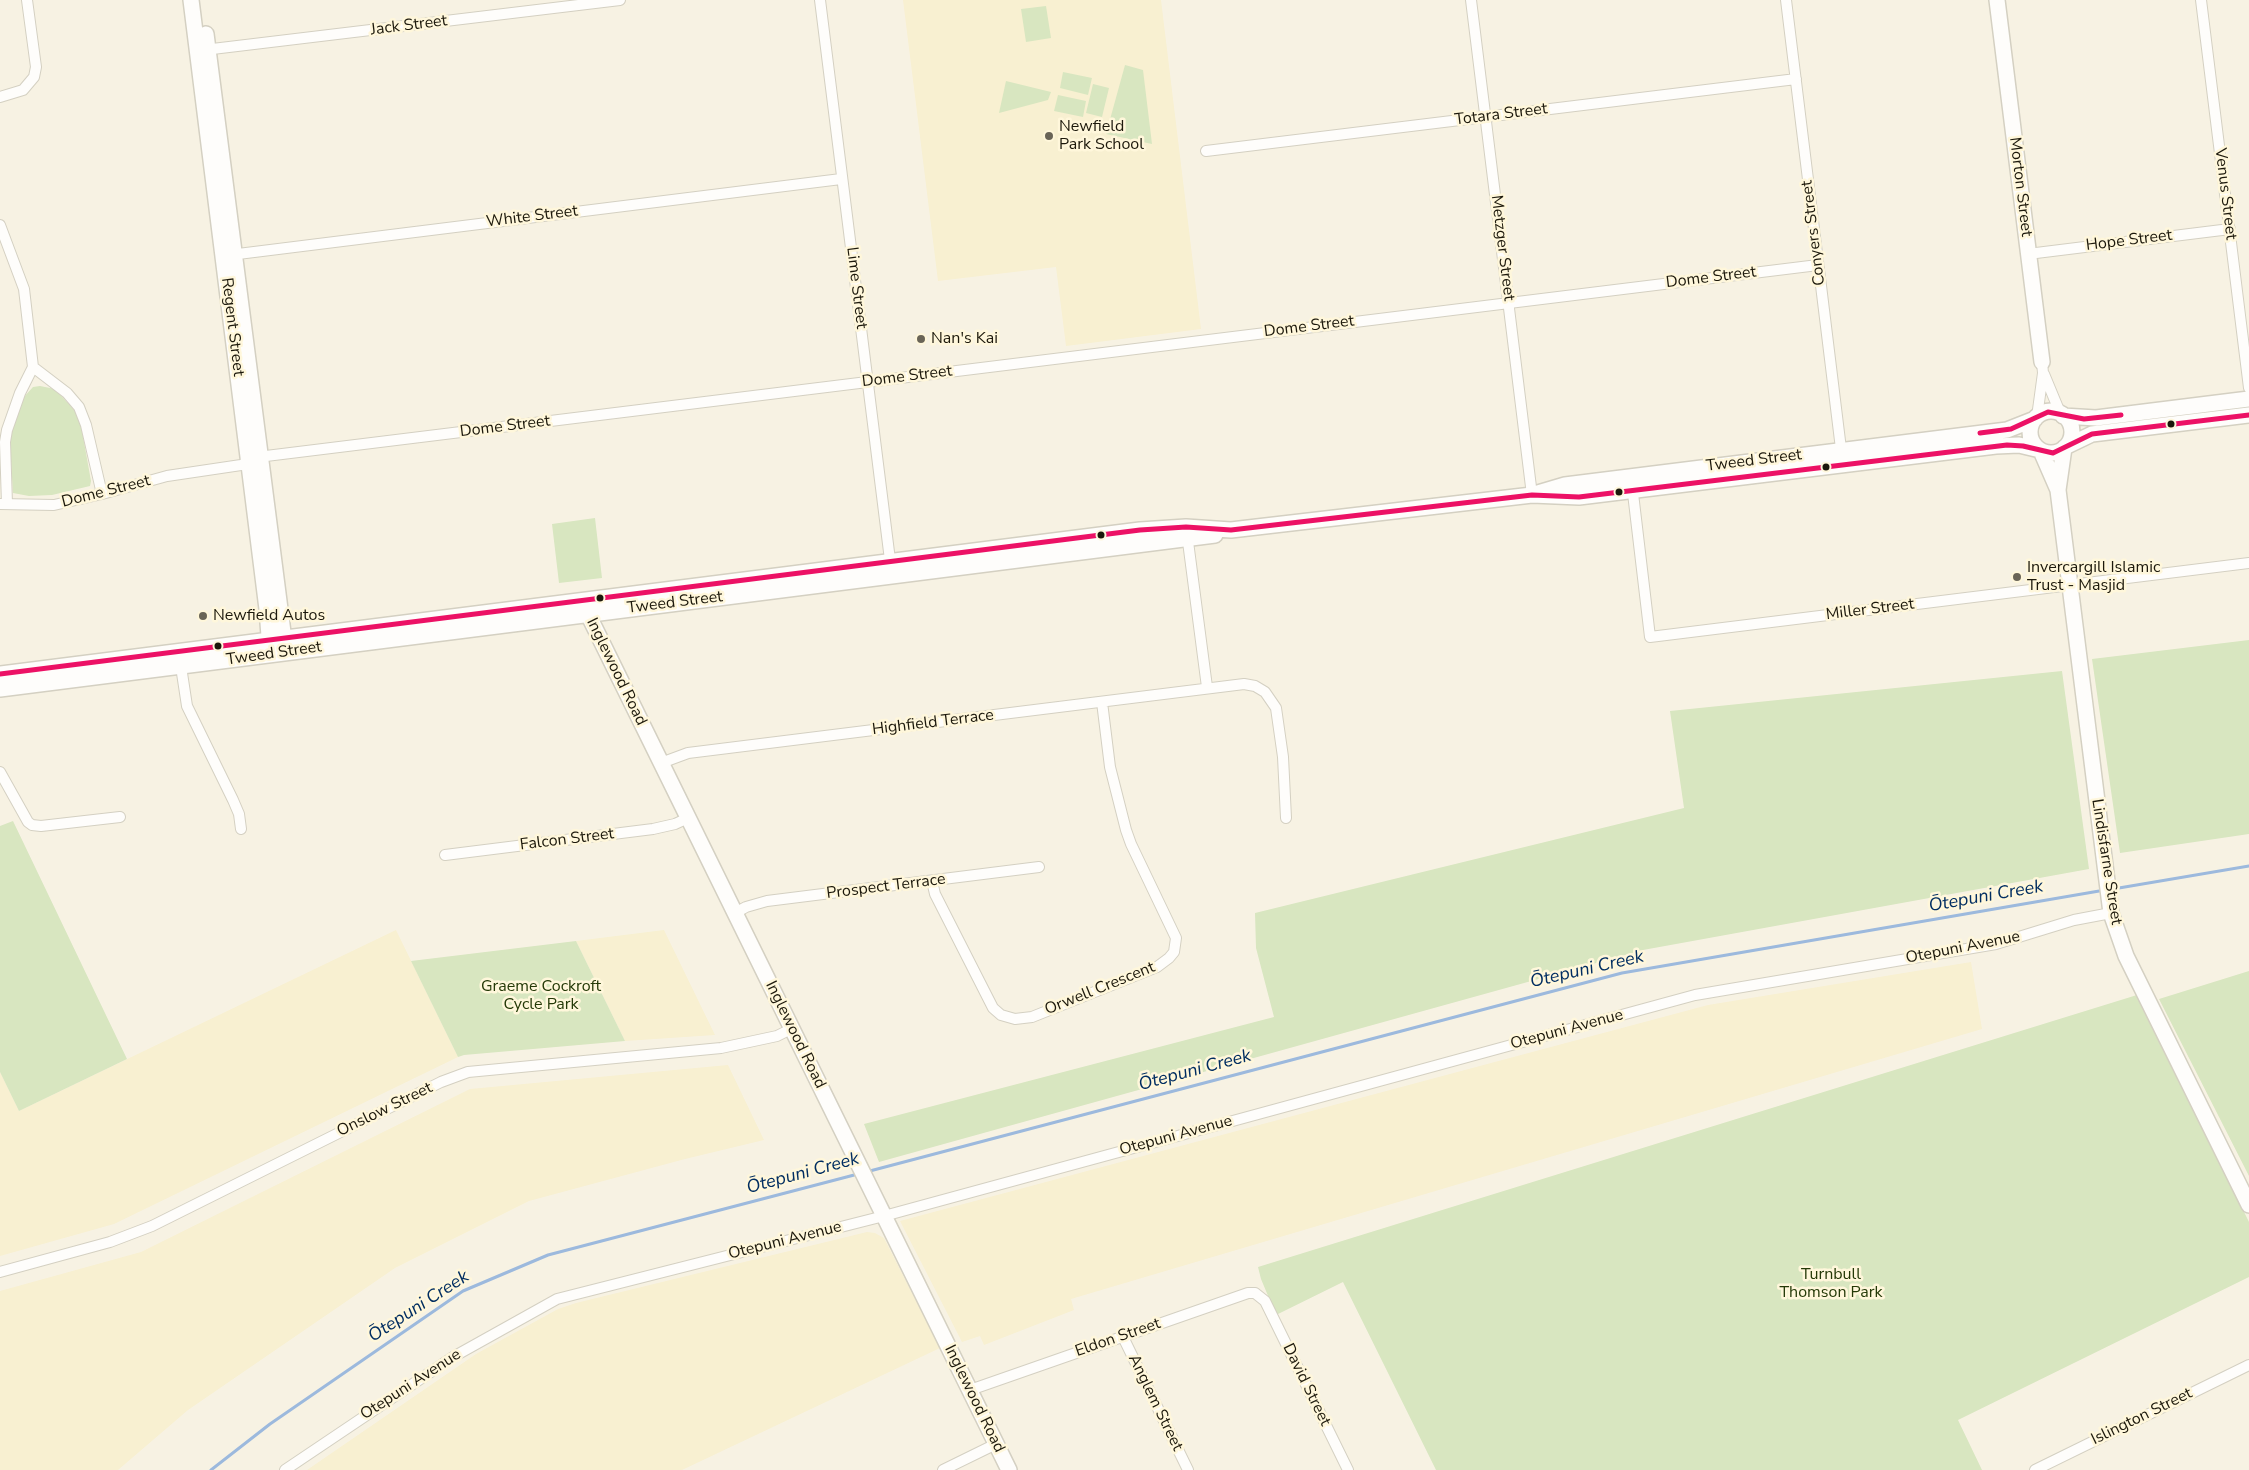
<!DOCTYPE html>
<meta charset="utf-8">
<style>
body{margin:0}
canvas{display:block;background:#f7f2e3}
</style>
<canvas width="2249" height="1470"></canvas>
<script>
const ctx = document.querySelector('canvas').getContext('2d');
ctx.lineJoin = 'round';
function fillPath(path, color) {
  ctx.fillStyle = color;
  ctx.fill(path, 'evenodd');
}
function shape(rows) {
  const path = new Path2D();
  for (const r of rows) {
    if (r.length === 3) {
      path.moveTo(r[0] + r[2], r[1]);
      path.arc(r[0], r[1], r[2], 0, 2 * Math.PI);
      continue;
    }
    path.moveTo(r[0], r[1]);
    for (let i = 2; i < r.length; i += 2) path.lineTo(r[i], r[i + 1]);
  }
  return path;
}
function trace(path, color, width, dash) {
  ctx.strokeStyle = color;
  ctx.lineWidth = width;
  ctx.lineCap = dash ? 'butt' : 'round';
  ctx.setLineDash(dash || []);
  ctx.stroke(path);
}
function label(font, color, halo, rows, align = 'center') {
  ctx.font = font + ' "Nunito Sans",sans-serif';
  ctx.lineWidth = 5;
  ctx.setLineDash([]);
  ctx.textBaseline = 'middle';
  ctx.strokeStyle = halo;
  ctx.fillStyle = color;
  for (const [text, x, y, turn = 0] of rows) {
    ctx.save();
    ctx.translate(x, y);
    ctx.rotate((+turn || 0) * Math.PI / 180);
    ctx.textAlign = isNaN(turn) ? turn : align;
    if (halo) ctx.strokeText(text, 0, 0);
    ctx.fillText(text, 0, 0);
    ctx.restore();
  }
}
fillPath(shape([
 [903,0,1161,0,1201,329,1066,346,1056,267,938,281],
 [396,930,458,1057,114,1224,0,1256,0,1072,19,1111],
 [664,930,715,1035,625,1041,576,941],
 [1971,962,1982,1029,1071,1299,1074,1310,984,1345,980,1336,962,1342,900,1221,1708,1005],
 [728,1065,764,1140,685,1159,529,1201,395,1268,188,1410,118,1470,0,1470,0,1291,141,1252,470,1089],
 [867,1232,875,1233,884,1238,940,1348,682,1470,307,1470,476,1354,558,1309,576,1303]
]), '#f8f0d1');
fillPath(shape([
 [1046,6,1051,38,1026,42,1021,9],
 [1125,65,1143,70,1152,144,1106,134],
 [1063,72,1092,78,1088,95,1060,88],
 [1006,81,1051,92,1048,100,999,113],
 [1093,84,1109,88,1102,117,1086,113],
 [1058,95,1086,101,1083,117,1054,111],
 [40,386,55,389,76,412,81,425,91,481,90,486,52,495,29,496,13,493,10,445,11,433,23,398,33,387],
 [595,518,602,578,559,583,552,524],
 [2249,640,2249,834,2120,853,2092,659],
 [2062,671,2089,869,1643,950,879,1162,864,1124,1274,1017,1256,948,1255,913,1684,808,1670,711],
 [13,821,127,1059,19,1111,0,1072,0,826],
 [576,941,625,1041,464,1055,458,1057,411,961],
 [2249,971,2249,1176,2159,999],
 [2137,995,2249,1222,2249,1277,1958,1420,1982,1470,1436,1470,1343,1282,1276,1315,1261,1279,1258,1267]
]), '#d8e6c0');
trace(shape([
 [2113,889,2249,866],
 [866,1172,1622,973,2105,890],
 [211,1470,270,1424,463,1291,548,1255,858,1174]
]), '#9cb9dd', 3);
const street = shape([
 [820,0,891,568],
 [1471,0,1532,495],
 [1786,0,1842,457],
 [2201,0,2249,388],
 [204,50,620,0],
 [0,97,23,90,34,77,36,67,27,0],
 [1206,151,1796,79],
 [0,225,24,289,33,367,20,393,7,430,5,442,7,504],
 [2028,254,2230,229],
 [230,255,841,179],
 [33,367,67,393,79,407,86,425,102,494],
 [2044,374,2061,415],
 [2037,417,2043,373,2042,362],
 [1632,485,1650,637,2249,563],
 [0,504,54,505,102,494,167,476,241,465,266,456,1818,265],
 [1187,534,1207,687],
 [180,660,187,706,233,800,239,814,241,829],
 [661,763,688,753,1244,684,1255,686,1265,692,1276,708,1283,757,1286,818],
 [0,772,28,822,32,825,41,826,120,817],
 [445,855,653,829,675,824,688,818],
 [932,881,935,894,993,1008,1001,1015,1015,1019,1032,1017,1157,967,1169,958,1174,952,1176,938,1131,844,1126,830,1110,767,1102,702],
 [735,913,746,907,767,901,1039,867],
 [0,1272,110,1242,152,1226,441,1082,468,1072,721,1048,777,1036,791,1029],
 [1123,1337,1188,1470],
 [970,1390,1248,1293,1255,1293,1265,1301,1348,1470],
 [285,1470,453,1357,557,1299,884,1216,1695,995,1996,944,2074,920,2111,913],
 [943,1470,996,1444],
 [2035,1470,2249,1365]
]);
const secondary = shape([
 [191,0,267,609,270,650],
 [1997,0,2042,362],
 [206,34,285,648],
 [2051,432,21],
 [2063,416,2096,418,2249,399],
 [2065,447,2092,434,2249,415],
 [2064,448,2058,490,2111,913,2126,956,2249,1205],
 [2041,451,2058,490],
 [1538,493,1565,485,2007,430,2035,419],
 [584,606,1009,1470],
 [0,674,1140,530,1186,527,1231,530,1532,495,1579,497,1996,446,2019,445,2040,450],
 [0,689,1215,535]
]);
trace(street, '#d4d0c2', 12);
trace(secondary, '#d4d0c2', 18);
trace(street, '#fefdfb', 10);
trace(secondary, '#fefdfb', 15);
trace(shape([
 [1980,433,2011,429,2048,412,2084,419,2121,415],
 [0,674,1140,530,1186,527,1231,530,1532,495,1579,497,2007,445,2023,446,2053,453,2092,434,2249,415]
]), '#ec1165', 5);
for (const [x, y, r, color] of [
 [1049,136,5,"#696457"],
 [921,339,5,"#696457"],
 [2171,424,4.5,"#1c180b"],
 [1826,467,4.5,"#1c180b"],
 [1619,492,4.5,"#1c180b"],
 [1101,535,4.5,"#1c180b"],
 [2017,577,5,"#696457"],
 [600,598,4.5,"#1c180b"],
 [203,616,5,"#696457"],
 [218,646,4.5,"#1c180b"]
]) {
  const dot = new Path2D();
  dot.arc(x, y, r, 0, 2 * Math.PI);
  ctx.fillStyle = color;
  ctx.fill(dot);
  trace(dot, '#fff7db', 2);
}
label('16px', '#1c180b', '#fff7db', [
 ["Jack Street",409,26,-7],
 ["Totara Street",1501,115,-7],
 ["Morton Street",2020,187,83],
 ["Venus Street",2225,194,83],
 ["White Street",532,217,-7],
 ["Conyers Street",1814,233,-97],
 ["Hope Street",2129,241,-7],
 ["Metzger Street",1502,248,83],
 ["Dome Street",1711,278,-7],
 ["Lime Street",856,288,83],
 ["Regent Street",232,327,83],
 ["Dome Street",1309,327,-7],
 ["Dome Street",907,377,-7],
 ["Dome Street",505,427,-7],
 ["Tweed Street",1754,461,-7],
 ["Dome Street",106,492,-14],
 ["Tweed Street",675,603,-7],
 ["Miller Street",1870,610,-7],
 ["Tweed Street",274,654,-8],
 ["Inglewood Road",616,672,64],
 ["Highfield Terrace",933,723,-7],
 ["Falcon Street",567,840,-7],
 ["Lindisfarne Street",2106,862,81],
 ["Prospect Terrace",886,887,-7],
 ["Otepuni Avenue",1963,948,-11],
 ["Orwell Crescent",1100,989,-22],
 ["Otepuni Avenue",1567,1030,-15],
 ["Inglewood Road",795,1035,64],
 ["Onslow Street",385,1110,-26],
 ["Otepuni Avenue",1176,1136,-15],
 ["Otepuni Avenue",785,1241,-14],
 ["Eldon Street",1118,1338,-19],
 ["Otepuni Avenue",411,1385,-33],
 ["David Street",1306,1385,64],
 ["Inglewood Road",974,1399,64],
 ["Anglem Street",1155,1403,64],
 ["Islington Street",2142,1417,-26]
]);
label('16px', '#1c180b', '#fff7db', [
 ["Newfield",1059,127],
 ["Park School",1059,145],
 ["Nan's Kai",931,339],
 ["Invercargill Islamic",2027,568],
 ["Trust - Masjid",2027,586],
 ["Newfield Autos",213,616]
], 'left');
label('16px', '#243907', '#fff7db', [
 ["Graeme Cockroft",541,987],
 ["Cycle Park",541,1005],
 ["Turnbull",1831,1275],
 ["Thomson Park",1831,1293]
]);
label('italic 18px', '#012d61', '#fff7db', [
 ["Ōtepuni Creek",1986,897,-10],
 ["Ōtepuni Creek",1587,970,-13],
 ["Ōtepuni Creek",1195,1071,-15],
 ["Ōtepuni Creek",803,1174,-15],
 ["Ōtepuni Creek",419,1307,-33]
]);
</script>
